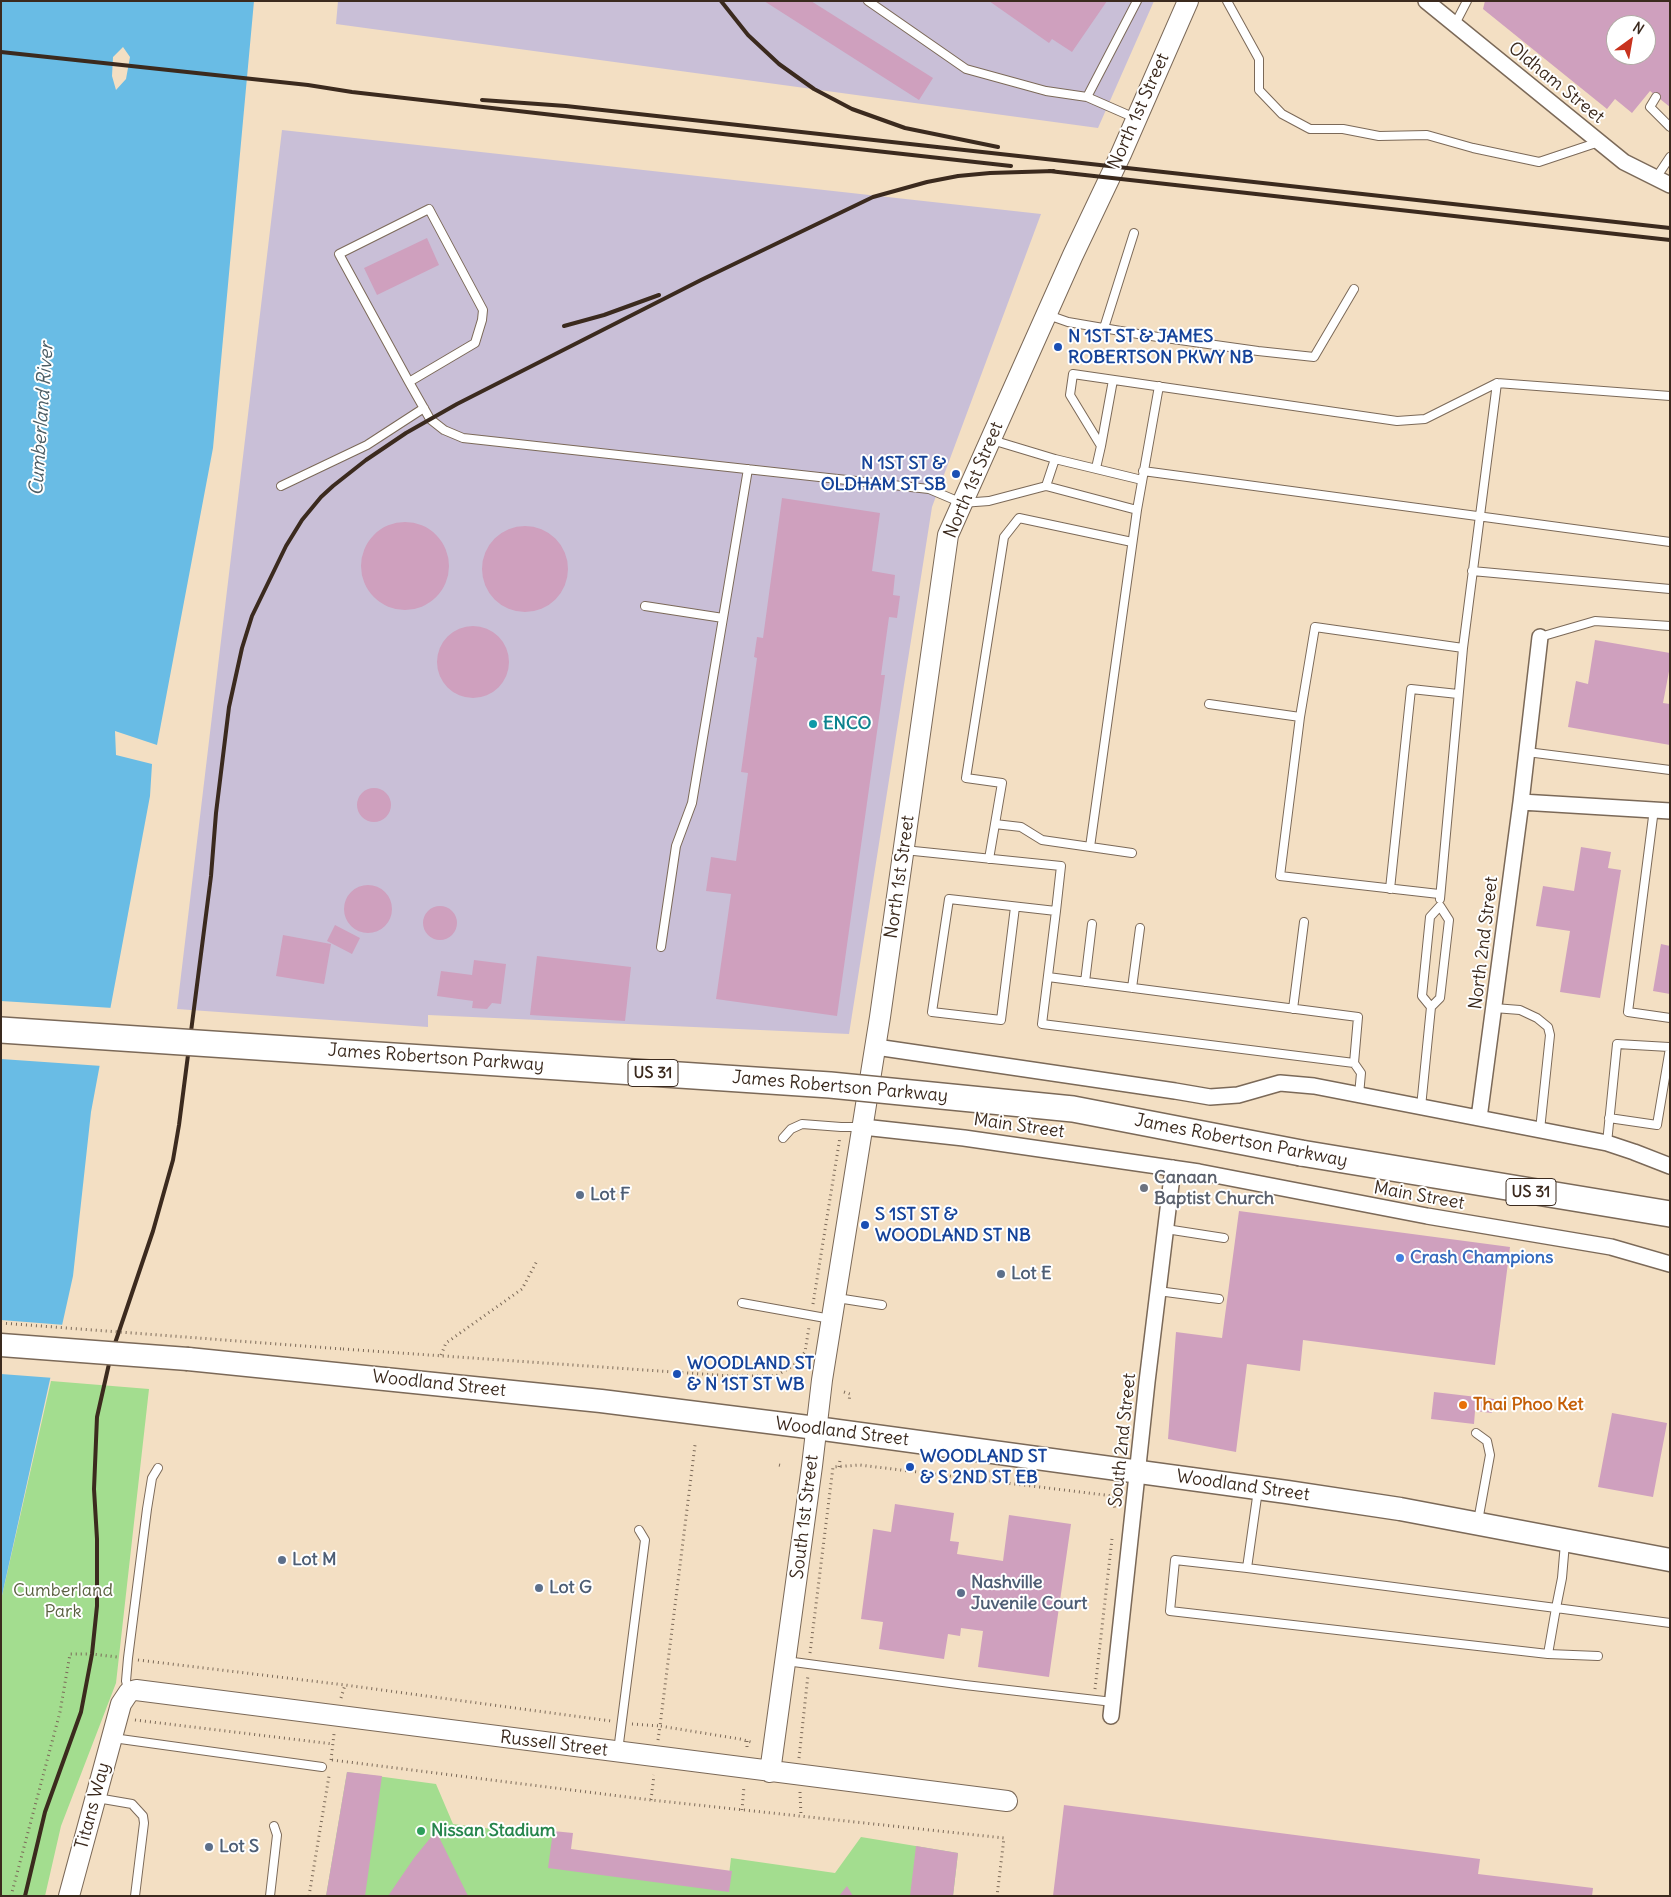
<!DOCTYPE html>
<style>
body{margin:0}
#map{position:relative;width:1671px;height:1897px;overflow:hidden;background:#f3dfc3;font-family:Delius,sans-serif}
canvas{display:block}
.frame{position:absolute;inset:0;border:2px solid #3b2a1e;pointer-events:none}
.north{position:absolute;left:1606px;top:15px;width:50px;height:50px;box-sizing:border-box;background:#fff;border:1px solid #b1aaa5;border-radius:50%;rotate:32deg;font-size:14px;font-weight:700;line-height:20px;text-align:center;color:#3b2a1e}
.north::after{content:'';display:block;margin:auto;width:18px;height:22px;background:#c8321e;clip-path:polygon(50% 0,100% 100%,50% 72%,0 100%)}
</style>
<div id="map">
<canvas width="1671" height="1897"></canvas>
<div class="frame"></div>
<div class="north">N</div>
</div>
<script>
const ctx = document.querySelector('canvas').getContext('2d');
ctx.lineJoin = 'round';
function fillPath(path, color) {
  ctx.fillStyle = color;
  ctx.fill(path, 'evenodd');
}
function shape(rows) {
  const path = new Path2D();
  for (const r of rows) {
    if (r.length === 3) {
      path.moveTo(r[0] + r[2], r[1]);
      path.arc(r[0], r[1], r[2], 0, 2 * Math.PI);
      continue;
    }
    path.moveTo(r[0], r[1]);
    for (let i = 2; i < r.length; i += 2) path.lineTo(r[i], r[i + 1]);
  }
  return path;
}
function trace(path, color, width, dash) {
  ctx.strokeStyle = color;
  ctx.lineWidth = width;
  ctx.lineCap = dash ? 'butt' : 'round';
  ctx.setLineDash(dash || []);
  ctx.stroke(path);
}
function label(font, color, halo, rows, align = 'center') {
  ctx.font = font + ' Delius,sans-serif';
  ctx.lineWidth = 4;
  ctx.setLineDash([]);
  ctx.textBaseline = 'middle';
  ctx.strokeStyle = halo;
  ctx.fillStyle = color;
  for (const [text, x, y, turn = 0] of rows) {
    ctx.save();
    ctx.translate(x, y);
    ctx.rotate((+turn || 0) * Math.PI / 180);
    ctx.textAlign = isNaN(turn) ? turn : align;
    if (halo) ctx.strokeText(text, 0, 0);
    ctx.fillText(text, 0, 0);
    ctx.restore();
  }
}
fillPath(shape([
 [338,1,1154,1,1098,128,336,24],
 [282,130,1041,214,932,507,849,1034,428,1015,428,1027,177,1009]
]), '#c9bfd7');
fillPath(shape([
 [51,1381,149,1389,116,1683,61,1826,45,1896,1,1896,1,1600],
 [347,1772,436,1784,453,1824,556,1837,554,1852,729,1875,731,1858,835,1873,861,1837,958,1853,953,1896,326,1896]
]), '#a3dd8f');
fillPath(shape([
 [1,1,254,1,213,448,157,745,115,731,116,755,152,764,150,796,91,1112,73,1276,1,1600]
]), '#69bce5');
fillPath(shape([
 [123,47,130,57,126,79,116,90,112,76,113,57],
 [1,1001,113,1008,102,1066,1,1059],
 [1,1320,65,1325,54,1378,1,1374]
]), '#f3dfc3');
fillPath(shape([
 [764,1,811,1,933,78,919,100],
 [989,1,1107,1,1072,52,1052,39,1049,43],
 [1485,1,1670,1,1670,107,1650,91,1632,113,1615,99,1607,109,1483,9],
 [1616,25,1646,25,1646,55,1616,55],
 [427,238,439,265,377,295,364,268],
 [782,498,880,513,872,571,895,575,893,595,900,596,897,618,889,617,881,675,885,675,837,1016,716,999,731,894,706,891,711,857,736,861,748,773,741,772,757,658,754,657,757,637,763,638],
 [405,566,44],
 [525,569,43],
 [473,662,36],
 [1595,640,1670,653,1670,666,1663,703,1670,704,1670,745,1568,727,1576,681,1588,684],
 [374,805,17],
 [1581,847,1611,852,1608,868,1621,870,1600,998,1560,992,1570,931,1536,926,1543,886,1574,891],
 [368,909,24],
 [440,923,17],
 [335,925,360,938,352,954,327,941],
 [283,935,331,944,324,984,276,976],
 [1661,944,1670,946,1670,994,1653,991],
 [537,956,631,967,625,1021,530,1015],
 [474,960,506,964,501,1004,492,1003,487,1009,472,1008,473,1001,437,996,441,971,472,975],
 [1239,1211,1510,1247,1495,1365,1303,1340,1300,1371,1247,1364,1236,1452,1168,1439,1176,1332,1222,1338],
 [1434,1392,1494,1399,1492,1413,1475,1411,1474,1424,1431,1419],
 [1612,1413,1667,1423,1653,1497,1598,1487],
 [895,1504,954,1513,950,1541,959,1542,957,1554,1003,1561,1009,1515,1071,1524,1049,1677,978,1667,983,1631,961,1628,960,1636,948,1634,944,1659,879,1649,883,1622,861,1619,873,1529,891,1532],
 [347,1772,382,1776,365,1896,326,1896],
 [1064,1805,1480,1859,1478,1874,1593,1888,1592,1896,1053,1896],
 [436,1831,468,1896,388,1896,414,1858],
 [553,1831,573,1833,571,1849,732,1871,729,1892,548,1868],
 [916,1846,958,1853,953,1896,910,1896],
 [847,1886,853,1896,839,1896]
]), '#cfa0be');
const service = shape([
 [868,1,966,69,1046,91,1087,97],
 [1227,1,1259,59,1259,90,1282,114,1310,129,1343,129,1379,136,1427,135,1473,148,1539,162,1599,142],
 [1454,26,1467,1],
 [1656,97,1650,107,1670,127],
 [1135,118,1087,97,1137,1],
 [1656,178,1670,157],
 [1048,315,1068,322,1144,335,1258,351,1314,357,1354,289],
 [1104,328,1134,233],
 [409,382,475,343,482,320,483,310,429,209,339,254,409,382,430,419,444,430,463,438,929,489,962,503,989,501,1046,486,1137,510],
 [992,440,1055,459,1142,480],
 [1101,446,1113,380],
 [1096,468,1101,446,1070,395,1073,374,1397,421,1425,419,1497,383,1670,396],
 [1143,471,1670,542],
 [281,486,367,445,424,408],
 [1046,486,1055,459],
 [1472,571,1670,589],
 [645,606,723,618],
 [1540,637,1595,621,1670,626],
 [1209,704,1300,717],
 [1527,752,1670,770],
 [1654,809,1628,1012,1670,1018],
 [995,824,1021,827,1042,840,1132,853],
 [1090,847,1137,510,1159,386],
 [904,850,1061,866,1056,911,949,899,932,1012,1001,1020,1015,907],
 [989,859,1002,783,966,778,1004,537,1019,518,1132,542],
 [1390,889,1411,689,1458,694],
 [1439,894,1280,876,1300,717,1315,627,1463,648,1497,383],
 [1440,899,1463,648],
 [661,947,676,846,692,803,748,469],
 [1048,977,1358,1017,1354,1063,1042,1024,1056,911],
 [1085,982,1092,924],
 [1132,988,1140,928],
 [1494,1008,1520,1010,1537,1018,1548,1027,1550,1035,1540,1130],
 [1293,1009,1304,922],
 [1354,1063,1361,1073,1359,1095],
 [1421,1107,1431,1007,1440,998,1449,920,1440,906,1430,917,1422,996,1431,1007],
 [1609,1118,1657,1125,1670,1048],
 [783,1138,791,1129,802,1124,841,1127,861,1127],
 [1607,1143,1617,1044,1669,1047],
 [1166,1229,1224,1238],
 [1158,1291,1219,1299],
 [837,1298,882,1305],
 [742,1303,831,1319],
 [1476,1433,1487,1441,1490,1455,1478,1521],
 [1565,1543,1562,1578,1556,1608,1670,1623],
 [1247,1568,1175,1560,1170,1611,1548,1654,1556,1608,1247,1568,1258,1490],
 [1548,1654,1598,1656],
 [786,1661,965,1685,1113,1702],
 [129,1692,126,1681,128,1658,147,1509,152,1478,158,1468],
 [113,1738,322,1767],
 [618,1751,645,1540,639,1530],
 [97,1798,132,1804,143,1816,144,1823,135,1896],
 [270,1896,277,1835,274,1826]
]);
const minor = shape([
 [1426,1,1624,162,1670,185],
 [1521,802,1670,811],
 [876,1047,1175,1091,1210,1097,1238,1095,1280,1083,1314,1086,1607,1143,1634,1152,1670,1166],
 [1479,1118,1521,802,1540,637],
 [863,1127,964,1138,1199,1172,1427,1216,1611,1247,1670,1264],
 [1111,1716,1147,1382,1173,1168]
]);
const tertiary = shape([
 [770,1772,812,1466,822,1380,880,1017,948,535,1073,255,1121,154,1188,1],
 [69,1896,121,1704,129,1692,136,1690,1007,1801]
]);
const secondary = shape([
 [188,1359,601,1401,816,1428,1287,1492,1400,1509,1670,1560]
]);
const primary = shape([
 [1301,1153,1670,1214]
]);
trace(service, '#7b6958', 10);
trace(minor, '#7b6958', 18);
trace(tertiary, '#7b6958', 22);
trace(secondary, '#7b6958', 25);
trace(primary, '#7b6958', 28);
trace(shape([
 [813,1304,840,1137],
 [343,1349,731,1376,776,1376,794,1365,805,1352,809,1327],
 [441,1355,446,1343,522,1289,537,1261],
 [844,1392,850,1394,849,1401],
 [779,1465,783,1466],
 [839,1467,840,1460],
 [810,1653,833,1467,860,1465,1113,1496,1115,1510],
 [138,1660,345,1685,611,1721],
 [1095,1689,1112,1539],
 [341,1698,345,1685],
 [135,1720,333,1744],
 [632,1724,660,1726,695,1445],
 [658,1740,660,1726,740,1739,751,1742],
 [747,1747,747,1741],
 [799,1758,808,1675],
 [331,1760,334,1734],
 [332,1760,651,1800,1004,1838,997,1896],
 [800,1792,801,1816],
 [651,1800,654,1775],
 [742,1810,744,1786],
 [11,1896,60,1712,70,1654,92,1654,117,1657],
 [309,1896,329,1776]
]), '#7b6958', 3, [1, 4]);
trace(service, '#fff', 8);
trace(minor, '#fff', 15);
trace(tertiary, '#fff', 20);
trace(secondary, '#fff', 22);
trace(primary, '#fff', 25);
trace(shape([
 [721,1,748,35,779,64,814,89,852,109,905,128,998,147],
 [1,52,308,85,352,92,588,119,1011,166],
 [482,100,566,106,1670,228],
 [1049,171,1670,240],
 [564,326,604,315,659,295],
 [25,1896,45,1812,81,1712,92,1654,97,1606,97,1539,94,1489,97,1417,111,1355,153,1231,173,1160,179,1125,211,876,216,813,229,707,242,648,252,616,286,546,302,520,321,497,333,486,366,460,406,433,457,404,701,280,873,197,927,182,958,176,990,173,1054,171]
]), '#3b2a1e', 4);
const secondaryBridge = shape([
 [1,1345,188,1359]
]);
const primaryBridge = shape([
 [1,1030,830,1085,1073,1109,1301,1153]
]);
trace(secondaryBridge, '#7b6958', 25, []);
trace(primaryBridge, '#7b6958', 28, []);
trace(shape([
 [1,1323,343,1349]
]), '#7b6958', 3, [1, 4]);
trace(secondaryBridge, '#fff', 22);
trace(primaryBridge, '#fff', 25);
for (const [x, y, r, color] of [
 [1058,347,5,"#1a4fb4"],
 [956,474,5,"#1a4fb4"],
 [813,724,5,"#0f9aa8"],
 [1144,1188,5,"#6b7280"],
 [580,1195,5,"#5c6f8a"],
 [865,1225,5,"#1a4fb4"],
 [1400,1258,5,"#3f7fe0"],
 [1001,1274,5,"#5c6f8a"],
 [677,1374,5,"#1a4fb4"],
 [1463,1405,5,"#e8710a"],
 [910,1467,5,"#1a4fb4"],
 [282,1560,5,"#5c6f8a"],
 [539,1588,5,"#5c6f8a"],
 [961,1593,5,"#5c6f8a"],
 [421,1831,5,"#2e9e5b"],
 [209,1847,5,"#5c6f8a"]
]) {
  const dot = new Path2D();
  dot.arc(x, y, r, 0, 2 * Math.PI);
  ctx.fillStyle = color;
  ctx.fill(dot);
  trace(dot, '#fff', 2);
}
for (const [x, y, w] of [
 [653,1073,50],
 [1531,1192,50]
]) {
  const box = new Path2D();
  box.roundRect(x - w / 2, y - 13.5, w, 27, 4);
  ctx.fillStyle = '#fff';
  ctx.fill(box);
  trace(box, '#3b2a1e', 1);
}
label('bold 16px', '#3b2a1e', null, [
 ["US 31",653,1073],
 ["US 31",1531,1192]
]);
label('18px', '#3b2a1e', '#fff', [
 ["Oldham Street",1556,83,39],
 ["North 1st Street",1139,111,-66],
 ["North 1st Street",974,480,-67],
 ["North 1st Street",900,877,-82],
 ["North 2nd Street",1484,943,-83],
 ["James Robertson Parkway",436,1058,4],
 ["James Robertson Parkway",840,1087,5],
 ["Main Street",1019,1126,8],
 ["James Robertson Parkway",1241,1141,11],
 ["Main Street",1419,1196,10],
 ["Woodland Street",439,1384,6],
 ["Woodland Street",842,1432,7],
 ["South 2nd Street",1123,1440,-84],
 ["Woodland Street",1243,1486,8],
 ["South 1st Street",805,1517,-83],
 ["Russell Street",554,1744,7],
 ["Titans Way",93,1806,-75]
]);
label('bold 18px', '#164399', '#fff', [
 ["N 1ST ST & JAMES",1068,337],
 ["ROBERTSON PKWY NB",1068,358],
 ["N 1ST ST &",946,464,"right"],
 ["OLDHAM ST SB",946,485,"right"],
 ["S 1ST ST &",875,1215],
 ["WOODLAND ST NB",875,1236],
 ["WOODLAND ST",687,1364],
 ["& N 1ST ST WB",687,1385],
 ["WOODLAND ST",920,1457],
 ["& S 2ND ST EB",920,1478]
], 'left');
label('bold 18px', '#0d838f', '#fff', [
 ["ENCO",823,724]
], 'left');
label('bold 18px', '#5b616d', '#fff', [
 ["Canaan",1154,1178],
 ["Baptist Church",1154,1199]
], 'left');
label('bold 18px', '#4e5e75', '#fff', [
 ["Lot F",590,1195],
 ["Lot E",1011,1274],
 ["Lot M",292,1560],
 ["Nashville",971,1583],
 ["Juvenile Court",971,1604],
 ["Lot G",549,1588],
 ["Lot S",219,1847]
], 'left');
label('bold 18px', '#366cbe', '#fff', [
 ["Crash Champions",1410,1258]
], 'left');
label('bold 18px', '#c56008', '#fff', [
 ["Thai Phoo Ket",1473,1405]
], 'left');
label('18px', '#5a6040', '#fff', [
 ["Cumberland",63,1591],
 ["Park",63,1612]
]);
label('bold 18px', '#27864d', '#fff', [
 ["Nissan Stadium",431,1831]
], 'left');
label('italic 19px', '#4b5d64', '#fff', [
 ["Cumberland River",42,419,-86]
]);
</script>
